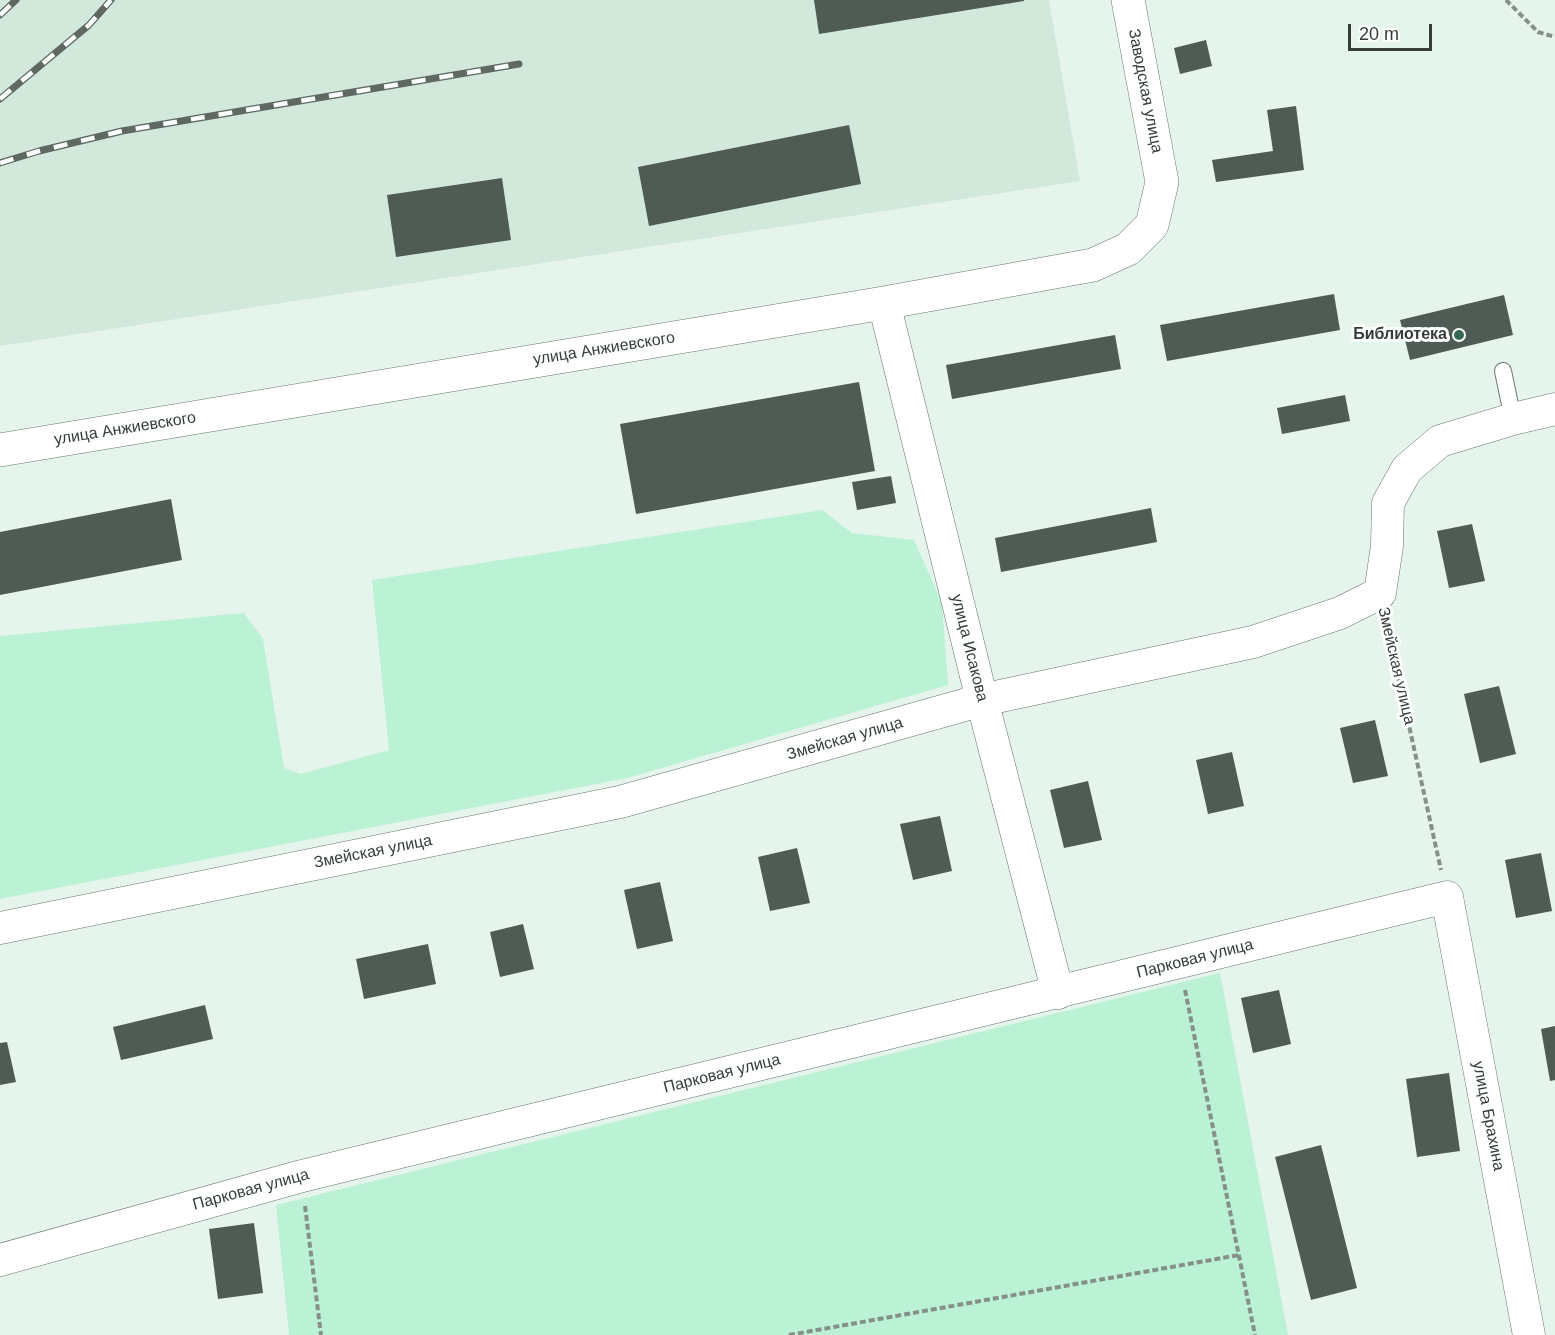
<!DOCTYPE html>
<meta charset="utf-8">
<style>
body{margin:0}
#map{position:relative;width:1555px;height:1335px;overflow:hidden;background:#e5f5ec;font-family:Arial,sans-serif}
canvas{display:block}
.scale{position:absolute;left:1348px;top:24px;width:84px;height:27px;box-sizing:border-box;border:3px solid #363d39;border-top:0;padding-left:8px;font-size:18px;line-height:21px;white-space:nowrap;color:#363d39;-webkit-text-stroke:4px #fbfefc;paint-order:stroke}
</style>
<div id="map">
<canvas width="1555" height="1335"></canvas>
<div class="scale">20 m</div>
</div>
<script>
const ctx = document.querySelector('canvas').getContext('2d');
ctx.lineJoin = 'round';
function fillPath(path, color) {
  ctx.fillStyle = color;
  ctx.fill(path, 'evenodd');
}
function shape(rows) {
  const path = new Path2D();
  for (const r of rows) {
    path.moveTo(r[0], r[1]);
    for (let i = 2; i < r.length; i += 2) path.lineTo(r[i], r[i + 1]);
  }
  return path;
}
function trace(path, color, width, dash) {
  ctx.strokeStyle = color;
  ctx.lineWidth = width;
  ctx.lineCap = dash ? 'butt' : 'round';
  ctx.setLineDash(dash || []);
  ctx.stroke(path);
}
function label(font, color, halo, rows, align = 'center') {
  ctx.font = font + ' Arial,sans-serif';
  ctx.lineWidth = 6;
  ctx.setLineDash([]);
  ctx.textBaseline = 'middle';
  ctx.strokeStyle = halo;
  ctx.fillStyle = color;
  for (const [text, x, y, turn = 0] of rows) {
    ctx.save();
    ctx.translate(x, y);
    ctx.rotate((+turn || 0) * Math.PI / 180);
    ctx.textAlign = isNaN(turn) ? turn : align;
    if (halo) ctx.strokeText(text, 0, 0);
    ctx.fillText(text, 0, 0);
    ctx.restore();
  }
}
fillPath(shape([
 [0,0,1049,0,1080,181,0,346]
]), '#d2e8db');
fillPath(shape([
 [822,510,852,533,914,540,942,603,948,685,627,778,0,899,0,636,244,613,263,639,284,768,301,774,389,750,372,580],
 [1220,973,1288,1335,289,1335,276,1205]
]), '#bbf1d4');
fillPath(shape([
 [814,0,1024,0,1024,1,819,34],
 [1206,40,1212,66,1180,74,1174,48],
 [1296,106,1304,170,1216,182,1212,160,1273,151,1267,110],
 [849,125,861,184,649,226,638,167],
 [502,178,511,240,396,257,387,195],
 [1334,294,1340,330,1167,361,1160,325],
 [1504,295,1513,335,1410,360,1400,320],
 [1115,335,1121,369,952,399,946,365],
 [859,382,875,471,636,514,620,424],
 [1345,395,1350,421,1282,434,1277,408],
 [891,476,896,503,857,510,852,482],
 [171,499,182,560,0,595,0,532],
 [1151,508,1157,542,1001,572,995,538],
 [1472,524,1485,581,1449,588,1437,531],
 [1499,686,1516,754,1480,763,1464,694],
 [1375,720,1388,776,1353,783,1340,728],
 [1232,752,1244,806,1208,814,1196,760],
 [1088,781,1102,840,1064,848,1050,790],
 [940,816,952,871,913,880,900,824],
 [797,848,810,903,770,911,758,857],
 [1541,853,1552,911,1516,918,1505,860],
 [660,882,673,941,637,949,624,890],
 [523,924,534,969,500,977,490,932],
 [428,944,436,984,364,999,356,959],
 [1279,990,1291,1044,1253,1053,1241,998],
 [205,1005,213,1039,121,1060,113,1027],
 [1555,1026,1555,1080,1550,1081,1541,1029],
 [7,1042,16,1082,0,1085,0,1043],
 [1449,1073,1460,1151,1417,1157,1406,1079],
 [1321,1145,1357,1288,1311,1300,1275,1157],
 [254,1223,263,1293,218,1299,209,1229]
]), '#4f5c55');
const service = shape([
 [1503,371,1513,419]
]);
const minor = shape([
 [884,303,982,700,1058,993],
 [0,928,620,802,982,700,1253,642,1340,613,1380,593,1387,546,1388,503,1407,469,1440,441,1513,419,1555,409],
 [0,1260,302,1176,1447,897,1529,1335]
]);
const tertiary = shape([
 [0,450,884,303,1093,265,1128,249,1152,225,1162,182,1128,0]
]);
trace(service, '#68766e', 18);
trace(minor, '#68766e', 33);
trace(tertiary, '#68766e', 34);
trace(shape([
 [1506,0,1538,32,1555,37],
 [1386,622,1441,870],
 [1185,990,1255,1335],
 [305,1206,321,1335],
 [789,1335,1239,1255]
]), '#85908a', 4, [6, 3]);
trace(service, '#fff', 16);
trace(minor, '#fff', 32);
trace(tertiary, '#fff', 33);
const rail = shape([
 [0,15,16,0],
 [0,99,89,25,111,0],
 [0,163,39,151,122,131,519,64]
]);
trace(rail, '#5f6863', 7);
trace(rail, '#fbfefc', 4.5, [14]);
for (const [x, y, r, color] of [
 [1459,335,6,"#346a51"]
]) {
  const dot = new Path2D();
  dot.arc(x, y, r, 0, 2 * Math.PI);
  ctx.fillStyle = color;
  ctx.fill(dot);
  trace(dot, '#fbfefc', 2);
}
label('16px', '#363d39', '#fbfefc', [
 ["Заводская улица",1145,91,79],
 ["улица Анжиевского",604,349,-9],
 ["улица Анжиевского",125,429,-9],
 ["улица Исакова",969,648,76],
 ["Змейская улица",1396,666,77],
 ["Змейская улица",845,739,-16],
 ["Змейская улица",373,852,-11],
 ["Парковая улица",1195,959,-14],
 ["Парковая улица",722,1074,-14],
 ["улица Брахина",1488,1116,79],
 ["Парковая улица",251,1190,-15]
]);
label('bold 16px', '#363d39', '#fbfefc', [
 ["Библиотека",1447,335]
], 'right');
</script>
